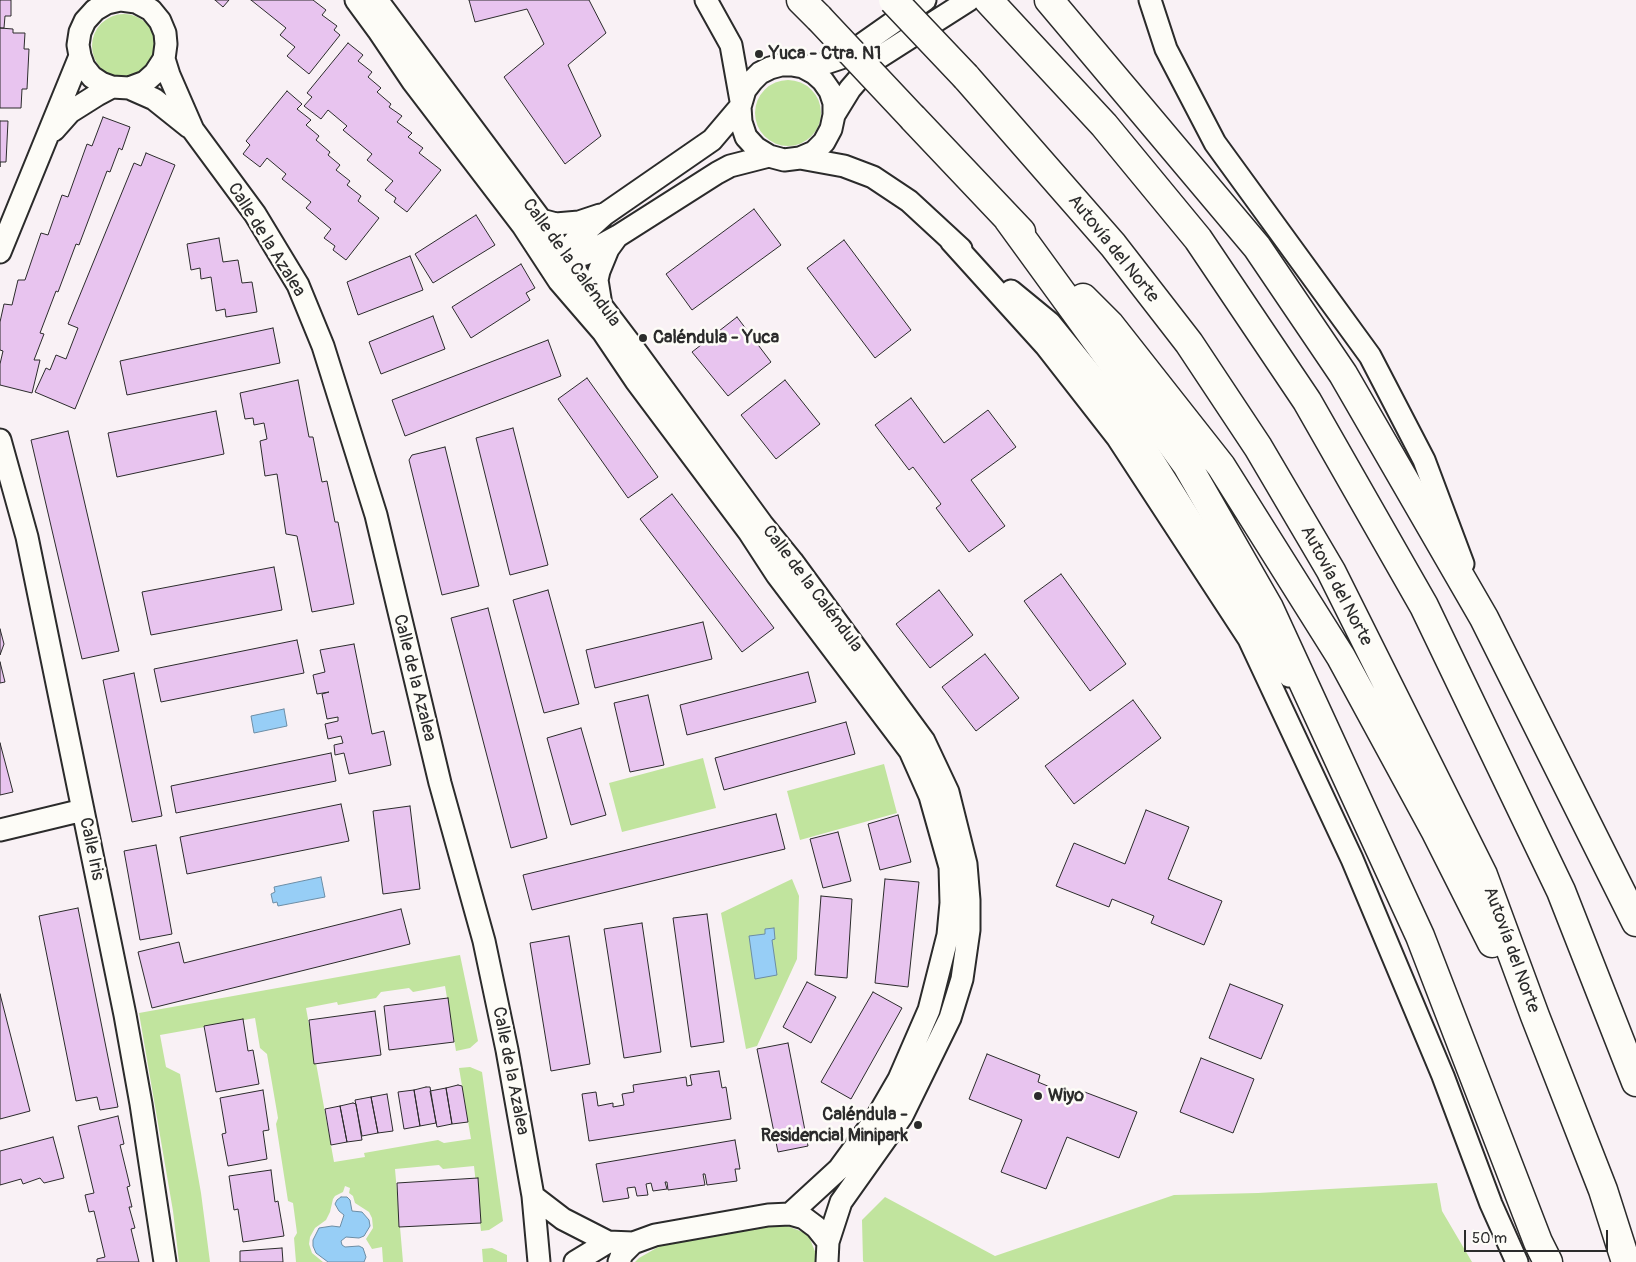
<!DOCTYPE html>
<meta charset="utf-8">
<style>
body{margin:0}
#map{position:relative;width:1636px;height:1262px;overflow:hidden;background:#f9f1f5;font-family:Pangolin,sans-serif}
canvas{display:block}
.scale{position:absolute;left:1464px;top:1230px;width:144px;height:22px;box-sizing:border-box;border:2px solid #2b2b2b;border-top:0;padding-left:6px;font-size:15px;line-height:18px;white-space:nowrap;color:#2b2b2b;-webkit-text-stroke:4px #fdfcf7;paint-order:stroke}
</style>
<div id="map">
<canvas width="1636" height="1262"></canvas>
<div class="scale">50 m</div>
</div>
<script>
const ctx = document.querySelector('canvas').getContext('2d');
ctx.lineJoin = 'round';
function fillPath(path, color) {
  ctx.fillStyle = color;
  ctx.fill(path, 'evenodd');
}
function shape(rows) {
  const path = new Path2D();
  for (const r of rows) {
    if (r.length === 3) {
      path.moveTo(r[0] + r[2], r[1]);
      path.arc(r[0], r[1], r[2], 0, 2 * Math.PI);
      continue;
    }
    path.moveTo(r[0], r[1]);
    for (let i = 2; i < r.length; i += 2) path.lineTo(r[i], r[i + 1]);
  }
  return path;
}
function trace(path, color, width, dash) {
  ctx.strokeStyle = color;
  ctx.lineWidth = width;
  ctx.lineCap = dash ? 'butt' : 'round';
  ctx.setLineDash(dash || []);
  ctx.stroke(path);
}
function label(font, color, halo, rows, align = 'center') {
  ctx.font = font + ' Pangolin,sans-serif';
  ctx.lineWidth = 5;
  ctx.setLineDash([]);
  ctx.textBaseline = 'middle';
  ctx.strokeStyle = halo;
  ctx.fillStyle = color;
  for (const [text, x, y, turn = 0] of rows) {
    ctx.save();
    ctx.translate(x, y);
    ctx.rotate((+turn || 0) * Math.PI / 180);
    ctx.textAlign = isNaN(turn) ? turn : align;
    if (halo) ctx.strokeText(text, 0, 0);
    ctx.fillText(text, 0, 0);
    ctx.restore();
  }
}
fillPath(shape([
 [124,46,32],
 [788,113,33],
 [703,758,716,808,622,832,609,783],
 [884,764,897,813,800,840,787,791],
 [792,879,799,896,797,959,757,1046,746,1049,721,913],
 [460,955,478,1041,470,1048,456,1051,445,986,413,992,409,988,381,992,376,998,338,1005,337,1002,306,1008,334,1162,365,1157,364,1153,438,1140,444,1143,471,1139,459,1068,470,1067,482,1072,503,1221,489,1230,481,1231,474,1166,443,1169,439,1165,395,1169,403,1262,383,1262,382,1247,372,1249,366,1239,373,1228,372,1218,369,1212,355,1203,353,1196,349,1193,350,1188,345,1186,343,1192,335,1196,333,1199,330,1212,326,1220,315,1228,310,1237,309,1244,312,1253,323,1262,296,1262,294,1238,297,1233,293,1203,288,1201,276,1124,278,1118,267,1054,260,1048,255,1018,160,1035,166,1067,180,1074,201,1193,210,1262,179,1262,173,1211,139,1013],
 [1437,1183,1442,1211,1472,1262,864,1262,863,1261,862,1220,885,1197,995,1256,1174,1195,1258,1193],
 [760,1226,787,1226,808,1234,816,1254,815,1262,635,1262,639,1258,660,1246],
 [492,1248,507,1255,507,1262,483,1262,482,1249]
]), '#c1e49e');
const water = shape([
 [284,709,287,726,254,733,251,716,284,709],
 [321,877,325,897,278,906,277,902,273,903,271,894,275,892,274,887,321,877],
 [774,928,775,939,772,940,777,975,755,979,749,936,765,934,765,929,774,928],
 [341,1197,347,1197,350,1200,352,1211,362,1212,369,1220,370,1226,364,1236,359,1238,346,1237,341,1241,342,1245,345,1247,359,1246,363,1248,366,1257,364,1262,328,1262,316,1253,313,1246,313,1240,319,1228,332,1226,340,1227,344,1215,339,1211,335,1204,337,1200,341,1197]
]);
fillPath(water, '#97cef6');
trace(water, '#6c8da5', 1);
const building = shape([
 [0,0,11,0,11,16,5,16,4,28,0,28,0,0],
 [215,0,229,0,223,7,215,0],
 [251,0,313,0,326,10,322,15,337,26,334,30,340,35,309,74,287,56,295,47,280,35,286,28,251,0],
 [469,0,589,0,606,33,568,65,601,136,565,164,504,77,544,44,527,9,475,22,469,0],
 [0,28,13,29,13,33,25,33,24,49,29,49,27,89,22,89,21,108,0,108,0,28],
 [348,43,363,55,358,61,372,72,368,77,381,88,377,92,391,104,389,107,402,116,397,122,412,133,408,137,423,148,419,153,441,170,407,212,394,202,396,198,385,190,393,181,367,160,372,154,343,130,347,126,328,110,321,119,304,106,312,97,307,93,348,43],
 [287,91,302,104,297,109,311,120,306,125,319,136,316,140,330,152,328,155,340,165,336,170,350,181,347,185,361,196,358,201,379,218,346,260,333,250,335,246,324,238,331,229,306,208,311,202,282,179,286,174,267,158,260,167,243,154,250,145,246,141,287,91],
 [103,117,130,127,122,150,119,148,110,172,107,171,79,245,76,244,58,292,56,291,40,333,44,334,34,360,40,360,32,393,0,385,0,364,3,351,0,350,0,322,4,304,12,305,18,280,25,280,41,233,48,235,62,195,68,197,87,144,92,146,103,117],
 [0,121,8,121,6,162,0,162,0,167,0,121],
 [146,153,175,165,75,409,35,392,46,368,50,370,56,355,66,359,78,328,68,324,134,163,141,166,146,153],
 [754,209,781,245,692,310,666,274,754,209],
 [476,215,495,245,433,283,415,254,476,215],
 [219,238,223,262,238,260,242,283,252,282,257,312,226,317,225,309,216,311,211,277,201,279,200,268,191,270,187,244,219,238],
 [844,240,911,330,875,358,807,268,844,240],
 [410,256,423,290,358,315,347,282,410,256],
 [521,264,535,288,526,293,530,300,471,338,452,307,521,264],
 [433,316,445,349,381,374,369,342,433,316],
 [737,317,771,362,728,396,692,352,737,317],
 [273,328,280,363,127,395,120,361,273,328],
 [548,340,561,376,405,436,392,400,548,340],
 [587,378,658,477,628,498,558,399,587,378],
 [298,380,309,437,313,437,322,482,327,481,335,522,338,522,354,604,312,612,297,536,286,534,277,474,265,476,260,441,267,439,264,423,254,425,253,418,245,419,240,393,298,380],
 [785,380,820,424,776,459,741,415,785,380],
 [911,398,944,443,988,410,1016,447,971,480,1005,526,969,552,936,508,941,504,913,467,909,470,875,425,911,398],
 [216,411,224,454,117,477,108,433,216,411],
 [513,428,548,565,510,575,476,438,513,428],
 [68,431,119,651,82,659,31,440,68,431],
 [445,447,479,586,442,595,409,460,412,455,445,447],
 [672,494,774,628,742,652,640,519,672,494],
 [274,567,282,610,151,635,142,592,274,567],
 [1061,574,1126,664,1090,691,1024,601,1061,574],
 [548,590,579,704,544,713,513,600,548,590],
 [939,590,973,635,930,668,896,624,939,590],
 [488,608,547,838,511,848,451,618,488,608],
 [703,622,712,659,595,688,586,650,703,622],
 [0,629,4,644,0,655,0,629],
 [297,640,304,673,161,702,154,669,297,640],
 [354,644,372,734,384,731,391,765,349,774,344,753,335,755,334,745,343,743,341,736,328,739,325,724,338,721,338,717,327,719,322,694,329,692,317,694,313,675,325,672,320,650,354,644],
 [985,654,1019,698,976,731,942,687,985,654],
 [0,662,5,682,0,683,0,662],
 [808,672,816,702,687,735,680,705,808,672],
 [134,673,162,816,132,822,103,680,134,673],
 [648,695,664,765,630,772,614,703,648,695],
 [1133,700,1161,738,1074,804,1045,766,1133,700],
 [846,722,855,754,724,790,715,758,846,722],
 [581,728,606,815,571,825,547,738,581,728],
 [0,743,13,792,0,795,0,743],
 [331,753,336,781,176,813,171,786,331,753],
 [341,804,349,841,187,874,180,837,341,804],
 [410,806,420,889,383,894,373,811,410,806],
 [1146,810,1189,827,1168,879,1222,901,1204,945,1151,923,1154,916,1112,899,1109,907,1056,886,1074,843,1125,864,1146,810],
 [776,814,785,849,532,910,523,875,776,814],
 [898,815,911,862,880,870,868,824,898,815],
 [838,832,851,881,823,888,810,839,838,832],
 [156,845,172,934,140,940,124,851,156,845],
 [885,879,919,882,908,987,875,983,885,879],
 [821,896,852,899,847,978,815,975,821,896],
 [78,908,118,1107,100,1110,97,1097,76,1101,39,916,78,908],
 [401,909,410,944,152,1008,138,952,179,942,184,963,401,909],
 [707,914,724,1042,691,1047,673,918,707,914],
 [642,923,661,1052,624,1058,604,929,642,923],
 [569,936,590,1064,551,1071,530,943,569,936],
 [807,982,836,997,811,1043,783,1027,807,982],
 [1230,984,1283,1005,1261,1059,1209,1038,1230,984],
 [873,992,902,1008,851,1099,821,1082,873,992],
 [0,994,30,1111,0,1119,0,994],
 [448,998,454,1042,389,1050,384,1006,448,998],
 [375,1011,381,1055,314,1064,309,1020,375,1011],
 [243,1019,248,1051,253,1050,259,1084,216,1092,204,1026,243,1019],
 [788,1043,808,1146,778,1152,757,1049,788,1043],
 [987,1054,1040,1075,1038,1082,1079,1099,1082,1091,1137,1112,1119,1158,1067,1137,1046,1189,1001,1172,1022,1120,969,1099,987,1054],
 [1201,1058,1254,1079,1233,1133,1180,1112,1201,1058],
 [719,1071,722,1088,726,1087,731,1119,589,1141,582,1094,596,1092,598,1106,613,1103,613,1107,624,1105,622,1094,634,1092,633,1085,686,1077,687,1086,692,1085,690,1075,719,1071],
 [458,1085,462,1086,468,1122,452,1124,446,1088,458,1085],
 [426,1087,430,1087,436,1123,420,1126,414,1090,426,1087],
 [446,1088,452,1124,437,1127,430,1091,446,1088],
 [263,1090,269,1130,263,1131,267,1159,228,1166,222,1134,226,1133,220,1098,263,1090],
 [414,1090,420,1126,404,1129,398,1092,414,1090],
 [387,1094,393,1131,378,1133,371,1097,387,1094],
 [371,1097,378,1133,362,1136,355,1100,371,1097],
 [353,1103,356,1104,362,1140,347,1142,340,1106,353,1103],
 [340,1106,347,1142,331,1145,325,1109,340,1106],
 [118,1116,124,1144,120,1145,130,1186,127,1187,132,1207,129,1207,135,1228,131,1229,139,1262,97,1262,97,1259,105,1257,94,1211,89,1212,85,1195,94,1193,78,1126,118,1116],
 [53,1137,64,1178,44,1183,40,1178,23,1184,21,1179,0,1185,0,1151,53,1137],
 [735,1140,740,1169,735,1169,737,1181,707,1185,705,1174,703,1174,705,1185,668,1190,667,1182,665,1182,667,1189,653,1191,651,1183,646,1184,648,1195,637,1196,635,1187,627,1188,629,1198,603,1202,596,1164,735,1140],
 [271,1170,275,1202,278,1201,284,1236,243,1242,238,1209,234,1210,229,1176,271,1170],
 [478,1178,481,1223,399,1227,397,1183,478,1178],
 [282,1248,283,1262,240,1262,240,1251,282,1248]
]);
fillPath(building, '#e8c4ef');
trace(building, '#2b2b2b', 1);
const minor = shape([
 [120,0,107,3,95,10,85,21,80,32,78,45,80,56,84,67,92,77,101,83,112,87,129,88,145,82,155,73,164,59,166,44,165,33,160,21,151,10,136,2,121,0],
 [356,0,378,30,413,82,523,226,559,281,603,332,636,381,749,532,777,575,910,751,930,796,950,867,951,903,948,935,929,1010,899,1079,877,1117,839,1169,790,1214],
 [377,0,541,220,566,259,632,346,762,524,792,561,924,741,948,792,966,864,969,900,969,930,962,979,950,1018,902,1116,841,1202,828,1242],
 [706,0,731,45,741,101],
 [1150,0,1166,49,1215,143,1370,356,1424,460,1463,564],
 [164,59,169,75,193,130,255,214,298,285,323,346,376,515,440,783,484,941,507,1050,533,1196,539,1262],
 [803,67,823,64,844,57,925,0],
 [129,88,154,99,189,127],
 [834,115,850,89,875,60,969,0],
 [54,130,70,112,97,95,112,87],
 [800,158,814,152,824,142,831,129,834,115,834,103,830,91,823,81,814,73,803,67,792,65,781,65,770,68,760,73,752,81,745,90,740,107,741,122,746,137,756,148,769,156,784,160,800,158,844,166,873,177,909,201,961,249],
 [541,220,556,224,579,222,600,215],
 [951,241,1046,346,1117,437,1249,639,1352,859,1443,1076,1491,1204,1517,1262],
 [0,252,80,56],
 [556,255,566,259,585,254,618,236,717,173,730,166,769,156],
 [565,270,564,266,570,247,574,242,605,214,712,140,740,107],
 [1011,291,1050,323,1127,418,1289,676],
 [601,305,597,280,599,271,608,249,616,238],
 [0,440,27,537,125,1015,141,1104,165,1262],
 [0,830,83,810],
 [533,1196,563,1219,608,1242,633,1243],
 [575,1262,608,1242],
 [619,1262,622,1254,633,1243,655,1235,768,1215,790,1214,804,1218,816,1227,828,1242,827,1262]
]);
const highway = shape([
 [801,0,819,18],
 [988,0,1104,125,1198,239,1307,401,1424,606,1561,891,1636,1082],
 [1049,0,1257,247,1343,374,1484,618,1636,922],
 [966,77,1113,245,1189,343,1258,447,1331,571,1483,875,1535,1016,1603,1190,1626,1262],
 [913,118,1021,232],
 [1008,219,1187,465,1269,608,1420,936,1538,1242,1548,1262],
 [1083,298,1110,325,1221,466,1341,657,1435,830,1492,943]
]);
trace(minor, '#2b2b2b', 25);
trace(highway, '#2b2b2b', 31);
trace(minor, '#fdfcf7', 21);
trace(highway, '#fdfcf7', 28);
const highwayBridge = shape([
 [893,0,966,77],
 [819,18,913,118]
]);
trace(highwayBridge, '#2b2b2b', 31, []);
trace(highwayBridge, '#fdfcf7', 28);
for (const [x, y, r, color] of [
 [759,54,5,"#2b2b2b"],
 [643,338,5,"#2b2b2b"],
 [1038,1096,5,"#2b2b2b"],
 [918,1125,5,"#2b2b2b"]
]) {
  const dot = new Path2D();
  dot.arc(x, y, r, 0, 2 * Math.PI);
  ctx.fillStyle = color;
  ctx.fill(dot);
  trace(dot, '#fdfcf7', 2);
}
label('bold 18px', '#2b2b2b', '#fdfcf7', [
 ["Yuca - Ctra. N1",769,54],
 ["Caléndula - Yuca",653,338],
 ["Wiyo",1048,1096],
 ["Caléndula -",908,1115,"right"],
 ["Residencial Minipark",908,1136,"right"]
], 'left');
label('18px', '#2b2b2b', '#fdfcf7', [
 ["Calle de la Azalea",266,240,58],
 ["Autovía del Norte",1113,249,51],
 ["Calle de la Caléndula",571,263,54],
 ["Autovía del Norte",1336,586,62],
 ["Calle de la Caléndula",812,589,53],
 ["Calle de la Azalea",414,678,76],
 ["Calle Iris",91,849,78],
 ["Autovía del Norte",1511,950,70],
 ["Calle de la Azalea",510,1071,79]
]);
</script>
